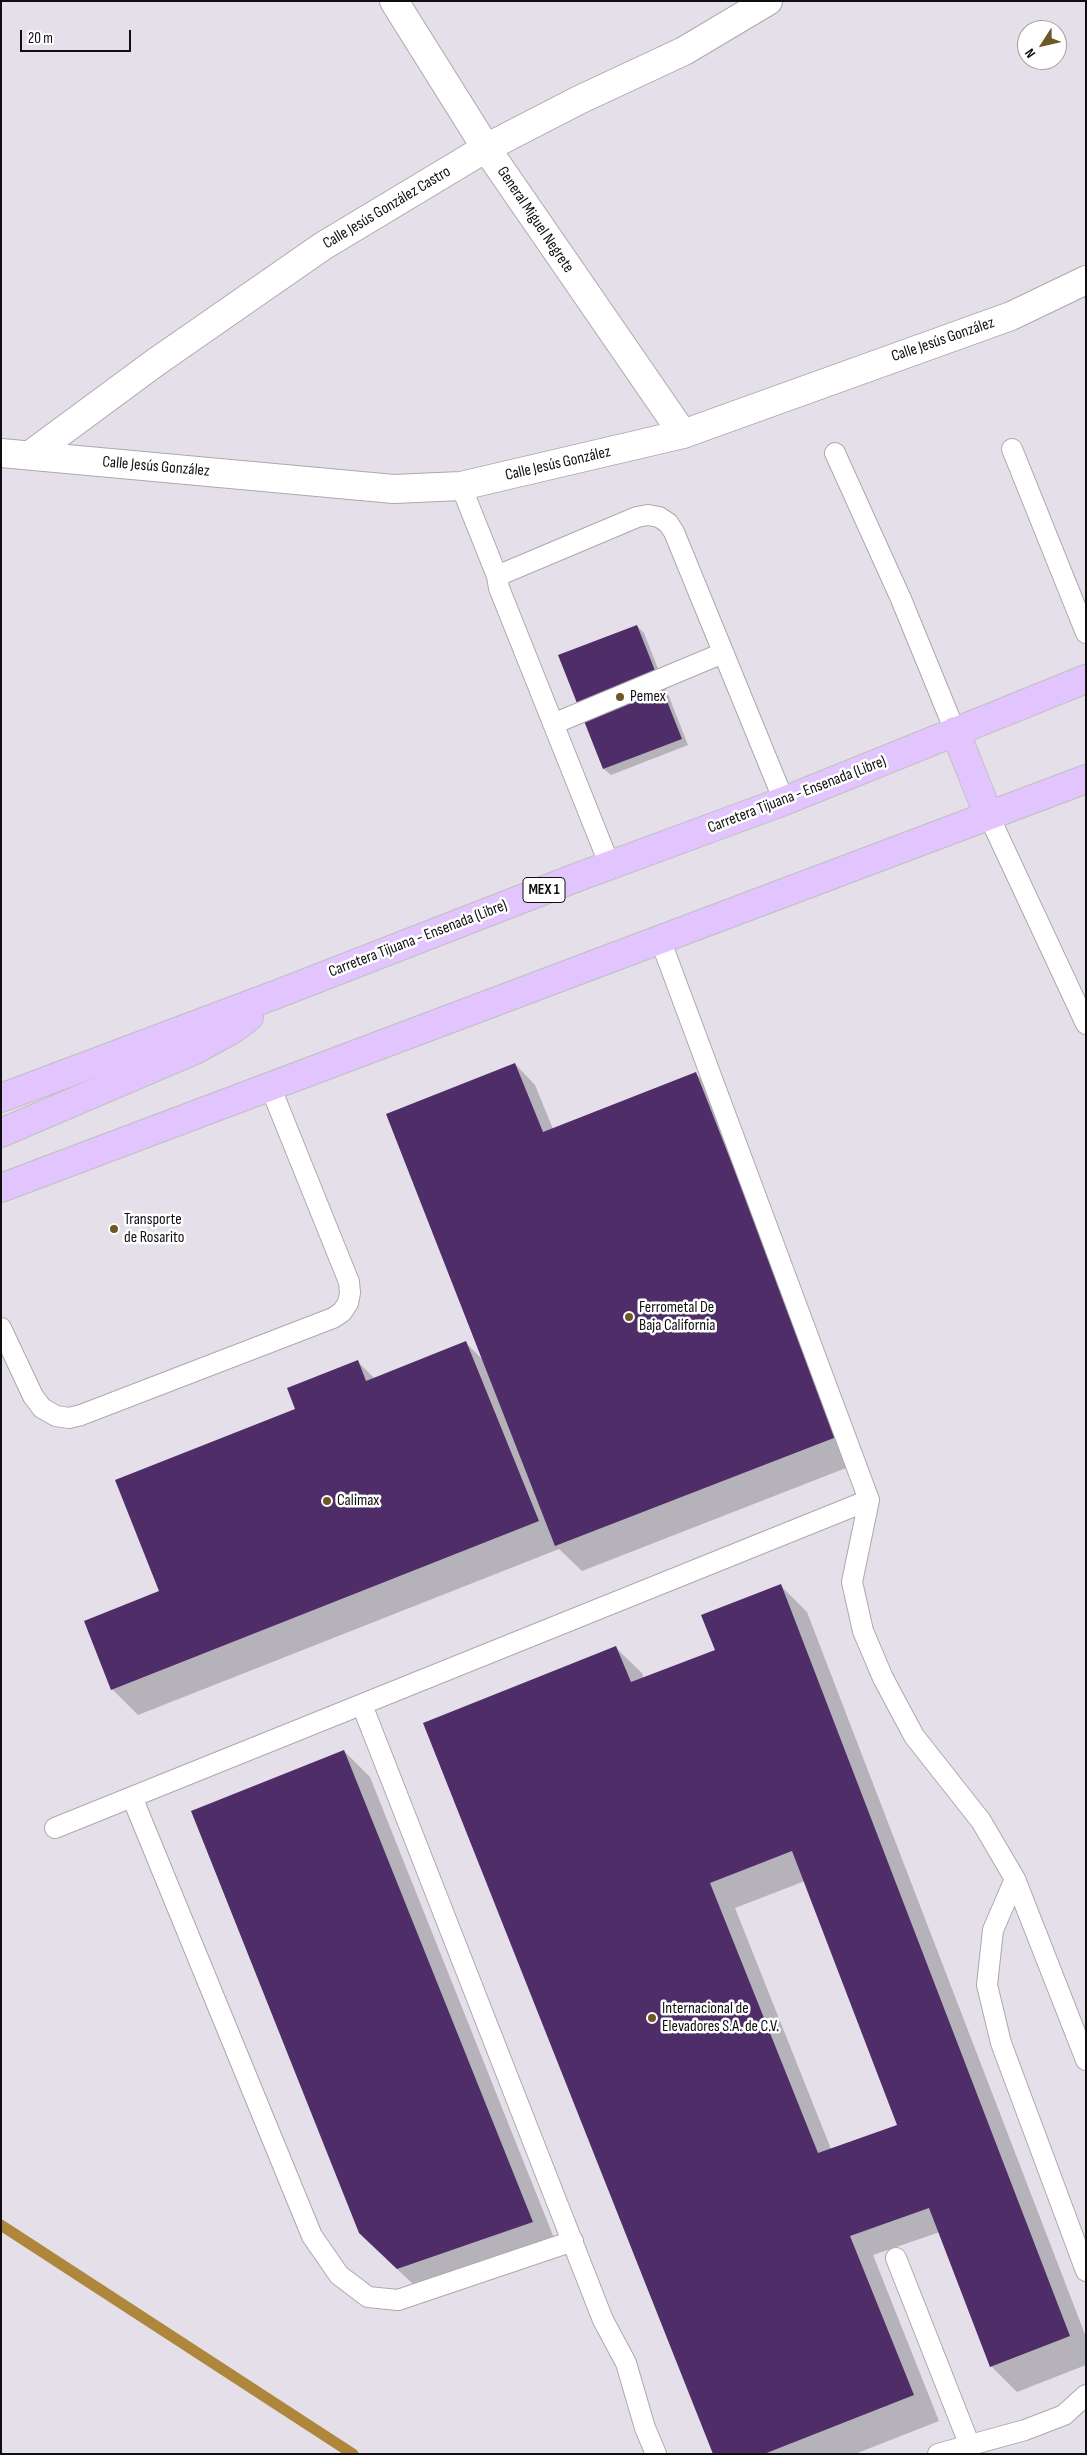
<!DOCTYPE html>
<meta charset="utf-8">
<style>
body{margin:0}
#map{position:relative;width:1087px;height:2455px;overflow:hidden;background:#e4dfe8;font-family:"Sofia Sans Condensed",sans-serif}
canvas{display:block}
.frame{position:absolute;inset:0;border:2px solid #0f0e11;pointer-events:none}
.north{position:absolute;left:1017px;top:20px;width:50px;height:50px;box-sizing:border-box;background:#fff;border:1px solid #9f9fa0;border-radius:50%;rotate:235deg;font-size:14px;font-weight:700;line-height:20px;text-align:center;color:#0f0e11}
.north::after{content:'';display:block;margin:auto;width:18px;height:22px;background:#6f5627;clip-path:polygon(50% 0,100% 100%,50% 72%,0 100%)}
.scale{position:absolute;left:20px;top:30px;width:111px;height:22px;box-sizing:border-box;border:2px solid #0f0e11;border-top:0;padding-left:6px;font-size:15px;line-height:18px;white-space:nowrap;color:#0f0e11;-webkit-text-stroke:4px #fff;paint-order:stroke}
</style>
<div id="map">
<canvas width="1087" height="2455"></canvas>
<div class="frame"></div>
<div class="north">N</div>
<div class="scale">20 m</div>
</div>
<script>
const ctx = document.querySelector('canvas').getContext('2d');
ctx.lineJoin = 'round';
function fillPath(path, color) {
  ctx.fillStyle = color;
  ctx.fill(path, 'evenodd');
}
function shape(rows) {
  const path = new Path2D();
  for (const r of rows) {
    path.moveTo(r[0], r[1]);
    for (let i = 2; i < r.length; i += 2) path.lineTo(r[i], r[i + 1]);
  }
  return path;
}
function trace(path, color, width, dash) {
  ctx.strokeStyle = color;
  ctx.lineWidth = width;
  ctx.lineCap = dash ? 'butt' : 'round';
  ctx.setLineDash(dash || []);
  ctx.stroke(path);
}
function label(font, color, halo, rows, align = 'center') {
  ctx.font = font + ' "Sofia Sans Condensed",sans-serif';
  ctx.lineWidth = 5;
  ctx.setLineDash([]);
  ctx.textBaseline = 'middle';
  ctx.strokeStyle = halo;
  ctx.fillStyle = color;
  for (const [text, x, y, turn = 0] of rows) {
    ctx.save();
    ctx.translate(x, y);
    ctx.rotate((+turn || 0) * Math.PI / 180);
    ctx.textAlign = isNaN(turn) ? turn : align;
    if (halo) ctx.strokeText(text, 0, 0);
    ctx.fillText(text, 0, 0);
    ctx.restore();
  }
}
fillPath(shape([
 [637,626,644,633,688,745,611,775,604,769,560,656],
 [515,1064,535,1085,553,1129,696,1074,722,1100,864,1461,582,1571,559,1549,138,1715,112,1689,160,1592,297,1410,357,1361,375,1379,466,1343,484,1361],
 [781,1586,807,1612,1086,2337,1086,2365,1017,2392,991,2366,940,2232,873,2255,939,2421,855,2454,714,2454,616,1648,642,1673,644,1679,716,1651],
 [805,1881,901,2130,831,2149,735,1908],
 [344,1751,370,1777,558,2248,424,2294,386,2259]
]), '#0003');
trace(shape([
 [1,2225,353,2454]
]), '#af873c', 11);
fillPath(shape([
 [637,625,682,739,603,769,558,655],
 [515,1063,543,1132,696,1072,839,1436,555,1546,386,1114],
 [466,1341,539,1521,111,1690,84,1621,159,1591,115,1480,295,1409,287,1388,358,1360,366,1381],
 [781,1584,1070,2336,990,2367,929,2208,850,2236,914,2395,764,2454,713,2454,423,1723,616,1646,631,1682,715,1650,701,1615],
 [792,1851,897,2125,818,2153,710,1883],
 [344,1750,533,2222,397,2269,359,2233,191,1811]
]), '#4f2d69');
const service = shape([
 [1012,449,1086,633],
 [835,453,901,599,955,731],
 [461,486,497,576],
 [553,724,723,653],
 [988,814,1086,1024],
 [610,866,499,588,497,576,637,517,648,515,659,517,668,523,674,532,784,801],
 [660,939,869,1500,852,1582,863,1631,883,1678,914,1736,981,1821,1015,1879,1086,2060],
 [1,1328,33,1396,42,1408,56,1416,69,1418,81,1415,333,1318,342,1312,348,1303,350,1293,349,1282,270,1086],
 [362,1705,603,2320,626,2363,645,2428,656,2454],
 [132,1797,312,2236,339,2275,368,2297,398,2300,573,2241],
 [55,1828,869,1500],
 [1015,1879,993,1930,987,1985,1001,2043,1086,2271],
 [896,2258,970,2446],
 [938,2454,1025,2430,1064,2415,1086,2395]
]);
const minor = shape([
 [394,1,486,148,683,434],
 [30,455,156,362,323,246,486,148,579,100,684,51,768,1]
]);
const tertiary = shape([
 [1,453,394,489,461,486,683,434,1011,316,1086,280]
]);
const trunk = shape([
 [955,731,988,814],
 [1,1098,280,993,578,877,784,801,1086,679],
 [1,1133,195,1050,233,1029,249,1017],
 [1,1188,1086,779]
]);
trace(service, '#aca8b0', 22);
trace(minor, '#aca8b0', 30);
trace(tertiary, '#aca8b0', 30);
trace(trunk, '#c1c0c1', 30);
trace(service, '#fff', 20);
trace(minor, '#fff', 28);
trace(tertiary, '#fff', 28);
trace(trunk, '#e2c4fe', 28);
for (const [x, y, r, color] of [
 [620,697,5,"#6f5627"],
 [114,1229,5,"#6f5627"],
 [629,1317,5,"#6f5627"],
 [327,1501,5,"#6f5627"],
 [652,2018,5,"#6f5627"]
]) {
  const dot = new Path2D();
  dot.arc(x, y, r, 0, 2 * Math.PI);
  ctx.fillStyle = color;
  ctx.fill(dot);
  trace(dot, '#fff', 2);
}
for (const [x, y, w] of [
 [544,890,42]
]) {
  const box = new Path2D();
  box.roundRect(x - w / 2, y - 12.5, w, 25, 4);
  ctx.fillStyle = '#fff';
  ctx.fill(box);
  trace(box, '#0f0e11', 1);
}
label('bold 15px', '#0f0e11', null, [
 ["MEX 1",544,890]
]);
label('16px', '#0f0e11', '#fff', [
 ["Calle Jesús González Castro",387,208,-31],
 ["General Miguel Negrete",535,220,56],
 ["Calle Jesús González",943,340,-19],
 ["Calle Jesús González",558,464,-13],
 ["Calle Jesús González",156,467,5],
 ["Carretera Tijuana - Ensenada (Libre)",797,795,-21],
 ["Carretera Tijuana - Ensenada (Libre)",418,939,-21]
]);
label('16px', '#0f0e11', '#fff', [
 ["Pemex",630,697],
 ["Transporte",124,1220],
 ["de Rosarito",124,1238],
 ["Ferrometal De",639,1308],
 ["Baja California",639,1326],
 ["Calimax",337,1501],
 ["Internacional de",662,2009],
 ["Elevadores S.A. de C.V.",662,2027]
], 'left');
</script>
